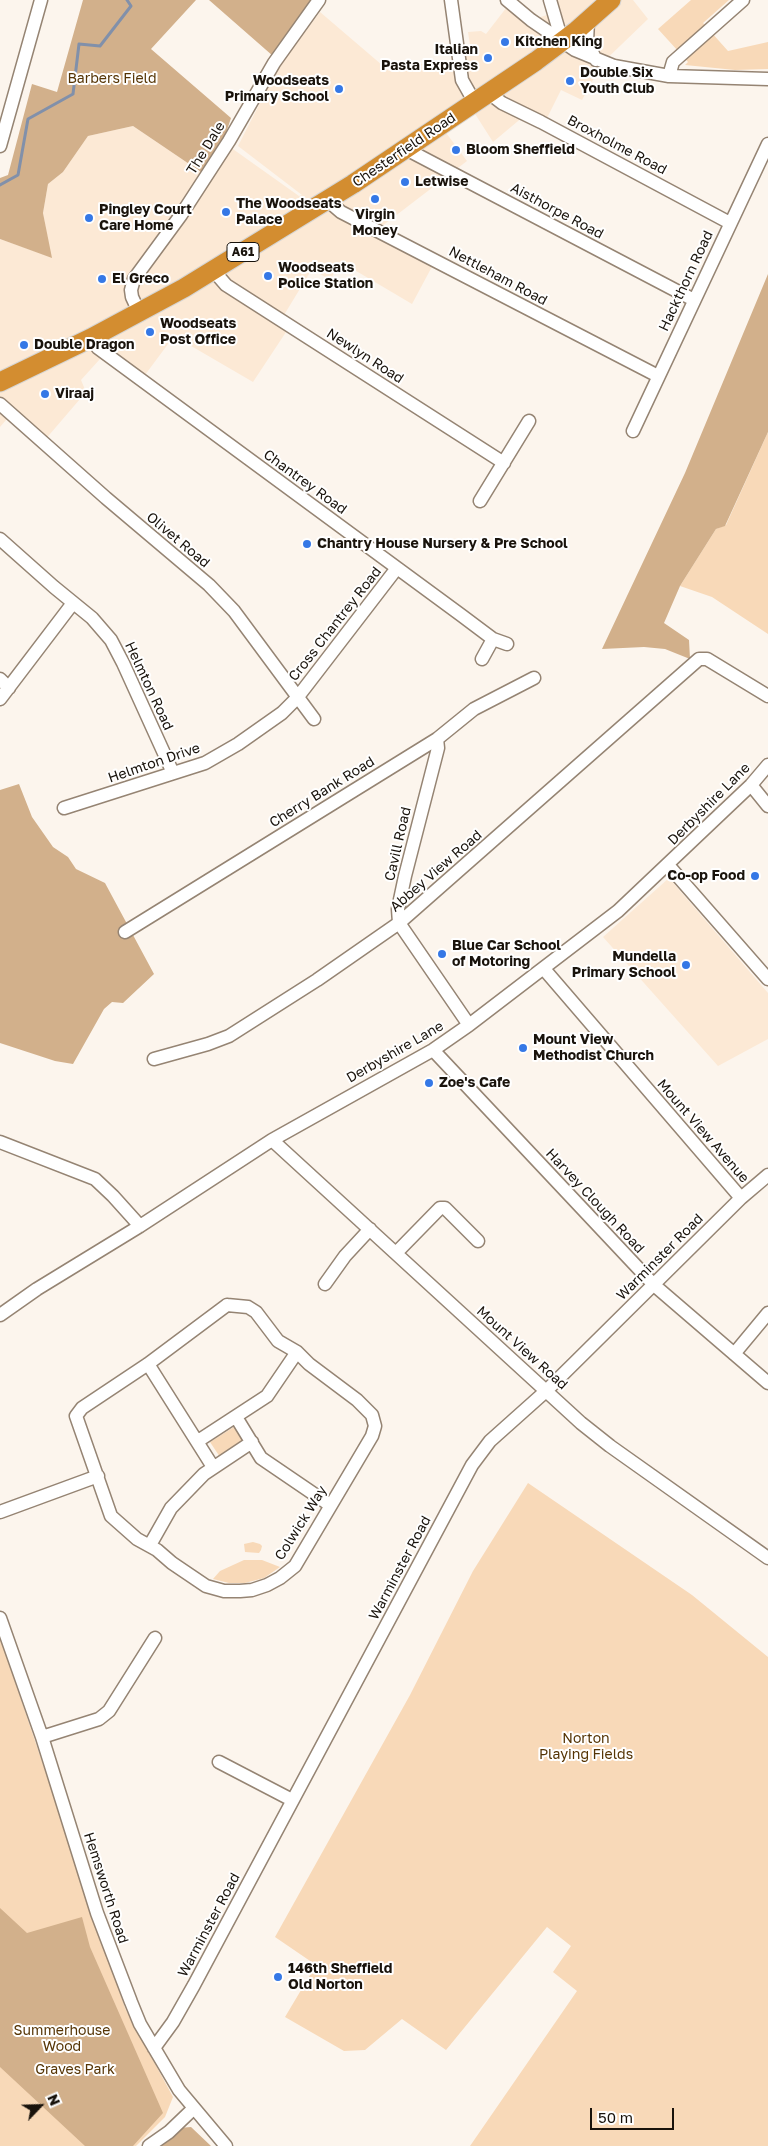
<!DOCTYPE html>
<style>
body{margin:0}
#map{position:relative;width:768px;height:2146px;overflow:hidden;background:#fcf5ed;font-family:"Golos Text",sans-serif}
canvas{display:block}
.north{position:absolute;left:15px;top:2081px;width:50px;height:50px;-webkit-text-stroke:4px #fff;paint-order:stroke;rotate:66deg;font-size:14px;font-weight:700;line-height:20px;text-align:center;color:#19130c}
.north::after{content:'';display:block;margin:auto;width:18px;height:22px;background:#19130c;clip-path:polygon(50% 0,100% 100%,50% 72%,0 100%)}
.scale{position:absolute;left:590px;top:2108px;width:84px;height:22px;box-sizing:border-box;border:2px solid #19130c;border-top:0;padding-left:6px;font-size:15px;line-height:18px;white-space:nowrap;color:#19130c;-webkit-text-stroke:4px #fff;paint-order:stroke}
</style>
<div id="map">
<canvas width="768" height="2146"></canvas>
<div class="north">N</div>
<div class="scale">50 m</div>
</div>
<script>
const ctx = document.querySelector('canvas').getContext('2d');
ctx.lineJoin = 'round';
function fillPath(path, color) {
  ctx.fillStyle = color;
  ctx.fill(path, 'evenodd');
}
function shape(rows) {
  const path = new Path2D();
  for (const r of rows) {
    path.moveTo(r[0], r[1]);
    for (let i = 2; i < r.length; i += 2) path.lineTo(r[i], r[i + 1]);
  }
  return path;
}
function trace(path, color, width, dash) {
  ctx.strokeStyle = color;
  ctx.lineWidth = width;
  ctx.lineCap = dash ? 'butt' : 'round';
  ctx.setLineDash(dash || []);
  ctx.stroke(path);
}
function label(font, color, halo, rows, align = 'center') {
  ctx.font = font + ' "Golos Text",sans-serif';
  ctx.lineWidth = 4;
  ctx.setLineDash([]);
  ctx.textBaseline = 'middle';
  ctx.strokeStyle = halo;
  ctx.fillStyle = color;
  for (const [text, x, y, turn = 0] of rows) {
    ctx.save();
    ctx.translate(x, y);
    ctx.rotate((+turn || 0) * Math.PI / 180);
    ctx.textAlign = isNaN(turn) ? turn : align;
    if (halo) ctx.strokeText(text, 0, 0);
    ctx.fillText(text, 0, 0);
    ctx.restore();
  }
}
fillPath(shape([
 [550,0,633,0,648,19,594,71,594,78,582,100,561,90,545,122,524,116,493,142,470,106,441,126,467,161,377,230,435,261,412,304,341,262,330,280,312,269,281,320,290,326,253,382,174,336,139,383,100,359,81,380,86,392,44,441,12,413,0,427,0,239,51,257,43,213,48,184,63,172,88,136,133,126,201,172,223,142,299,196,302,195,238,146,278,68,320,12,389,71,392,68,452,60,470,45,468,32,481,31,486,34,510,3,531,20,547,15],
 [669,878,768,993,768,1039,718,1066,603,937]
]), '#fce9d5');
fillPath(shape([
 [691,0,729,0,703,23,728,51,768,42,768,69,735,70,685,65,688,62,658,29],
 [768,432,768,634,712,597,680,586,716,529,726,525],
 [237,1425,246,1440,220,1457,210,1442],
 [528,1483,692,1595,768,1657,768,2146,470,2146,577,1991,553,1972,571,1946,547,1927,446,2050,402,2019,365,2050,344,2051,285,2017,316,1965,275,1937,410,1695,473,1571],
 [253,1542,260,1544,262,1546,261,1550,259,1553,245,1552,244,1544],
 [244,1560,262,1560,280,1567,264,1578,245,1583,229,1583,213,1579,220,1571],
 [0,1637,125,2008,173,2097,165,2117,136,2146,0,2146]
]), '#f8d9b8');
fillPath(shape([
 [83,0,196,0,151,49,231,118,223,142,201,172,133,126,88,136,63,172,48,184,43,213,52,258,0,239,0,178,8,175,32,84,57,92],
 [209,0,313,0,273,56],
 [768,274,768,432,725,526,716,529,680,586,664,623,689,640,690,659,665,649,644,647,602,649,685,473],
 [19,784,32,817,53,847,68,857,76,869,105,883,154,974,123,1003,112,1002,104,1009,73,1064,55,1061,0,1043,0,790],
 [0,1908,27,1933,82,1917,90,1947,163,2113,133,2146,85,2146,0,2067],
 [191,2127,211,2146,156,2146,179,2128]
]), '#d2b08b');
trace(shape([
 [0,185,18,175,28,119,73,94,79,44,100,46,131,6,127,0]
]), '#8190aa', 3);
const minor = shape([
 [451,0,462,80,475,103],
 [507,0,531,20,575,50,614,66,669,76,768,79],
 [550,0,562,41],
 [588,20,587,42,596,60],
 [669,76,673,62,743,0],
 [489,93,502,103,541,122,730,223],
 [0,146,41,0],
 [406,149,694,300],
 [327,200,341,212,658,376],
 [213,270,226,285,504,463],
 [139,312,132,297,131,290,134,279,181,215,229,141,274,63,319,0],
 [91,338,98,348,461,615,493,639,507,644],
 [0,404,106,498,209,585,234,611,314,719],
 [633,431,768,144],
 [480,501,529,421],
 [0,539,54,587,92,618,111,640,123,663,173,773],
 [482,659,493,639],
 [0,679,9,688],
 [0,699,73,603],
 [437,739,438,748,405,876,398,909,399,923,469,1025],
 [751,785,768,806],
 [64,808,205,763,238,744,282,713,297,698,397,568],
 [668,865,768,979],
 [125,932,437,739,474,709,534,678],
 [544,969,741,1198],
 [433,1050,654,1285,768,1383],
 [154,1059,208,1044,229,1036,317,980,399,923,699,659,707,659,768,696],
 [272,1140,581,1423,610,1446,768,1558],
 [0,1142,95,1179,113,1196,140,1226],
 [396,1253,440,1208,445,1208,478,1241],
 [325,1284,345,1256,370,1229],
 [227,1305,248,1307,256,1312,278,1341,297,1352,309,1364,357,1400,372,1415,375,1426,372,1436,295,1566,280,1578,267,1585,252,1590,240,1591,224,1591,206,1586,172,1563,157,1550,137,1539,111,1516,76,1416,82,1408,148,1364,227,1305],
 [0,1315,37,1289,140,1226,272,1140,433,1050,469,1025,618,911,751,785,768,765],
 [734,1354,768,1313],
 [148,1364,213,1467],
 [236,1417,261,1458,330,1505],
 [198,1441,267,1396,297,1352],
 [0,1512,98,1476],
 [150,1545,171,1508,204,1474,252,1442],
 [0,1618,42,1737,97,1913,131,2002,140,2024,179,2090,226,2146],
 [42,1737,99,1719,109,1711,155,1638],
 [219,1762,292,1800],
 [154,2048,173,2022,194,1985,472,1465,490,1441,546,1391,741,1198,768,1175],
 [149,2146,169,2132,193,2109]
]);
const highway = shape([
 [0,382,91,338,184,288,353,184,536,61,576,31,611,0]
]);
trace(minor, '#958473', 15);
trace(highway, '#d6d5d3', 21);
trace(minor, '#fff', 12);
trace(highway, '#d38d30', 19);
for (const [x, y, r, color] of [
 [505,42,5,"#3578e6"],
 [488,58,5,"#3578e6"],
 [570,81,5,"#3578e6"],
 [339,89,5,"#3578e6"],
 [456,150,5,"#3578e6"],
 [405,182,5,"#3578e6"],
 [375,199,5,"#3578e6"],
 [226,212,5,"#3578e6"],
 [89,218,5,"#3578e6"],
 [268,276,5,"#3578e6"],
 [102,279,5,"#3578e6"],
 [150,332,5,"#3578e6"],
 [24,345,5,"#3578e6"],
 [45,394,5,"#3578e6"],
 [307,544,5,"#3578e6"],
 [755,876,5,"#3578e6"],
 [442,954,5,"#3578e6"],
 [686,965,5,"#3578e6"],
 [523,1048,5,"#3578e6"],
 [429,1083,5,"#3578e6"],
 [278,1977,5,"#3578e6"]
]) {
  const dot = new Path2D();
  dot.arc(x, y, r, 0, 2 * Math.PI);
  ctx.fillStyle = color;
  ctx.fill(dot);
  trace(dot, '#fff', 2);
}
for (const [x, y, w] of [
 [243,252,32]
]) {
  const box = new Path2D();
  box.roundRect(x - w / 2, y - 9.5, w, 19, 4);
  ctx.fillStyle = '#fff';
  ctx.fill(box);
  trace(box, '#19130c', 1);
}
label('bold 12px', '#19130c', null, [
 ["A61",243,252]
]);
label('bold 14px', '#19130c', '#fff', [
 ["Kitchen King",515,42],
 ["Italian",478,50,"right"],
 ["Pasta Express",478,66,"right"],
 ["Double Six",580,73],
 ["Youth Club",580,89],
 ["Woodseats",329,81,"right"],
 ["Primary School",329,97,"right"],
 ["Bloom Sheffield",466,150],
 ["Letwise",415,182],
 ["The Woodseats",236,204],
 ["Palace",236,220],
 ["Pingley Court",99,210],
 ["Care Home",99,226],
 ["Virgin",375,215,"center"],
 ["Money",375,231,"center"],
 ["Woodseats",278,268],
 ["Police Station",278,284],
 ["El Greco",112,279],
 ["Woodseats",160,324],
 ["Post Office",160,340],
 ["Double Dragon",34,345],
 ["Viraaj",55,394],
 ["Chantry House Nursery & Pre School",317,544],
 ["Co-op Food",745,876,"right"],
 ["Blue Car School",452,946],
 ["of Motoring",452,962],
 ["Mundella",676,957,"right"],
 ["Primary School",676,973,"right"],
 ["Mount View",533,1040],
 ["Methodist Church",533,1056],
 ["Zoe's Cafe",439,1083],
 ["146th Sheffield",288,1969],
 ["Old Norton",288,1985]
], 'left');
label('14px', '#553404', '#fff', [
 ["Barbers Field",112,79],
 ["Norton",586,1739],
 ["Playing Fields",586,1755],
 ["Summerhouse",62,2031],
 ["Wood",62,2047],
 ["Graves Park",75,2070]
]);
label('14px', '#19130c', '#fff', [
 ["Broxholme Road",617,145,28],
 ["The Dale",206,148,-58],
 ["Chesterfield Road",404,150,-34],
 ["Aisthorpe Road",557,211,28],
 ["Nettleham Road",498,276,28],
 ["Hackthorn Road",686,281,-65],
 ["Newlyn Road",365,356,33],
 ["Chantrey Road",305,482,36],
 ["Olivet Road",178,540,40],
 ["Cross Chantrey Road",335,624,-52],
 ["Helmton Road",149,686,65],
 ["Helmton Drive",154,763,-19],
 ["Cherry Bank Road",322,792,-32],
 ["Derbyshire Lane",709,804,-45],
 ["Cavill Road",398,844,-77],
 ["Abbey View Road",436,871,-41],
 ["Derbyshire Lane",395,1052,-30],
 ["Mount View Avenue",703,1131,49],
 ["Harvey Clough Road",595,1201,47],
 ["Warminster Road",660,1257,-45],
 ["Mount View Road",522,1348,42],
 ["Colwick Way",301,1523,-58],
 ["Warminster Road",400,1568,-62],
 ["Hemsworth Road",106,1888,72],
 ["Warminster Road",209,1925,-62]
]);
</script>
